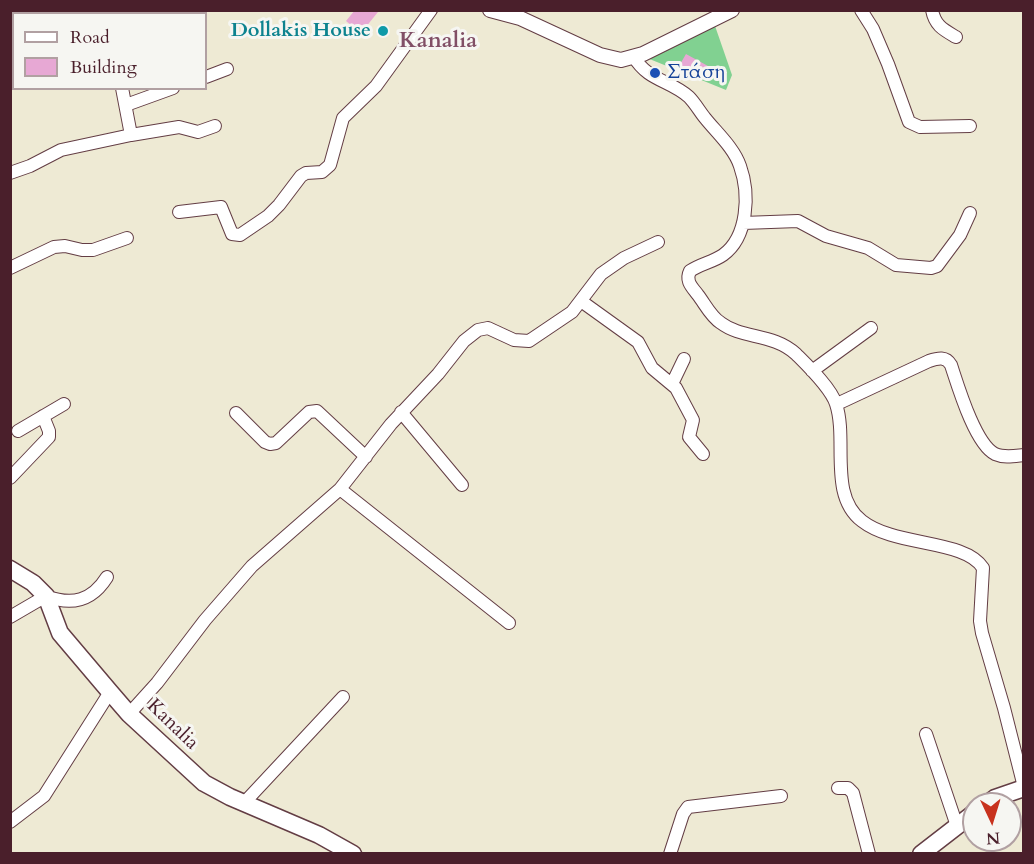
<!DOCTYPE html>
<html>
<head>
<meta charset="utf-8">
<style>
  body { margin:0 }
  #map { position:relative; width:1034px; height:864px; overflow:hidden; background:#eeead4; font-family:Cardo,serif }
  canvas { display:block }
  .frame { position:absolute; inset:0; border:12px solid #4a1f2b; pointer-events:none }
  .legend { position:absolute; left:12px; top:12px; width:195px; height:78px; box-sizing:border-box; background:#f6f6f2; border:2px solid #b1a0a2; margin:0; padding:8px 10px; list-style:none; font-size:18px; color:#4a1f2b }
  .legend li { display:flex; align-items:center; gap:12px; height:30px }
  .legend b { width:30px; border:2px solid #b1a0a2 }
  .north { position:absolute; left:962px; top:792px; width:60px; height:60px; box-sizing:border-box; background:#f6f6f2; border:2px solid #b1a0a2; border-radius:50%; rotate:176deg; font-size:16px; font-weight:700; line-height:24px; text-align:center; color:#4a1f2b }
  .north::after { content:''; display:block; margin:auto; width:21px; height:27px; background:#c8321e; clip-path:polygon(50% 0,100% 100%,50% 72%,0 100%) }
</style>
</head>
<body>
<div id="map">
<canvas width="1034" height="864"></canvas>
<div class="frame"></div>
<ul class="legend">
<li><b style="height:8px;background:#fff"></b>Road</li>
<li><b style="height:16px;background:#e7a8d4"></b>Building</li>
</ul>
<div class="north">N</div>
</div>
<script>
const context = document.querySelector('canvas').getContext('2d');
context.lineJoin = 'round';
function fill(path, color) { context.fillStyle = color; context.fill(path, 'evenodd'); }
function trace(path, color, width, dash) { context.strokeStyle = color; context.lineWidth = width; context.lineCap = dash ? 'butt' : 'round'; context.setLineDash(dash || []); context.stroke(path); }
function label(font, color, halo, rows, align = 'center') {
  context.font = font + ' Cardo,serif'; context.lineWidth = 6; context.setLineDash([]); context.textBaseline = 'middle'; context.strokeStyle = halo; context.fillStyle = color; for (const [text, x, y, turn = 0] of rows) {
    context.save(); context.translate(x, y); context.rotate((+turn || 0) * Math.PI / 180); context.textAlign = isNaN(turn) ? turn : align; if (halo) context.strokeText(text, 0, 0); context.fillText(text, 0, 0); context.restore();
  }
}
fill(new Path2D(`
  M714,23L732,75L726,90L647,58Z`), '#81d191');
fill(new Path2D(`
  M355,10L357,12H378L361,33L346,21Z
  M384,24L389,28L381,37L376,33Z
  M686,54L708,66L701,78L679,66Z`), '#e7a8d4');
const minor = new Path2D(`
  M861,10L873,29L888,64L909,122L920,127L970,126
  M932,10C935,26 944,30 956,37
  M169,14L175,10
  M634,57C648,81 670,80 689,97C695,103 700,112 705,118C717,133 734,148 740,166C750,194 748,237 723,255C713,262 700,264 690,271C685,281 692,287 698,295C705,304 711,317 721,323C742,339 773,333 796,354C808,366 831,388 836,404C848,440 828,495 862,521C895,547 965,539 983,568L980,621L982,633L1004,708L1024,787
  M206,77L227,69
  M126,105L173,88
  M131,135L179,127L198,132L215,126
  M10,173L30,166L61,150L131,135L122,88
  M179,212L221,207L232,234L240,235L268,216L279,205L301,176L306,173L322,172L330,165L343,118L376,86L431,10
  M743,223L798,221L826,236L868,248L896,265L931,268L937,266L960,235L970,213
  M10,268L54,247L65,246L82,250H93L127,238
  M581,301L638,342L652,368L676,388L693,420L689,437L703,454
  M812,371L871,328
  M672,384L684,359
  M837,404L929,361C938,358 946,356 951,365C958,386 975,444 995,454C1004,458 1014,456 1024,455
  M401,412L462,485
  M236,413L265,442L270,444L276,443L309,412L317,411L366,457
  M18,431L64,404
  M10,478L49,437V431L43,416
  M340,489L509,623
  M10,617L46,596C72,606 92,601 107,577
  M129,714L157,683L205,620L252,566L340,489L391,424L438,374L464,341L478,330L488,328L514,340L529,341L572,312L601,274L624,258L658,242
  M926,734L957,826
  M838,788H848L853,793L869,854
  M244,803L343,697
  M10,822L44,796L110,692
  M670,854L683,814L688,807L781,796`);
const tertiary = new Path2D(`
  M490,10L520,18L600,55L621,60L643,54L732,10`);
const secondary = new Path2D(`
  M10,569L33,583L46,596L60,633L110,692L129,714L204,783L230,797L319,835L353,854
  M987,804L995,798L1024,788
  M921,854L974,813`);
trace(minor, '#633d44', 14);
trace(tertiary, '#633d44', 16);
trace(secondary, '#633d44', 19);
trace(minor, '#fff', 12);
trace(tertiary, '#fff', 14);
trace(secondary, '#fff', 16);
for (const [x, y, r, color] of [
  [383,31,6,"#0f9aa8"],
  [655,73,6,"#1a4fb4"]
]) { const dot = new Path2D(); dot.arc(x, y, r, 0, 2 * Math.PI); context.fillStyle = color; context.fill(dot); trace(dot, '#f6f6f2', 2); }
label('bold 20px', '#0d838f', '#f6f6f2', [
  ["Dollakis House",371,31]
], 'right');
label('bold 20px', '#164399', '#f6f6f2', [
  ["Στάση",667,73]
], 'left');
label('20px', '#4a1f2b', '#f6f6f2', [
  ["Kanalia",172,725,44]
]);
label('bold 22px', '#814f66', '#f6f6f2', [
  ["Kanalia",438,42]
]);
</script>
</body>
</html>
